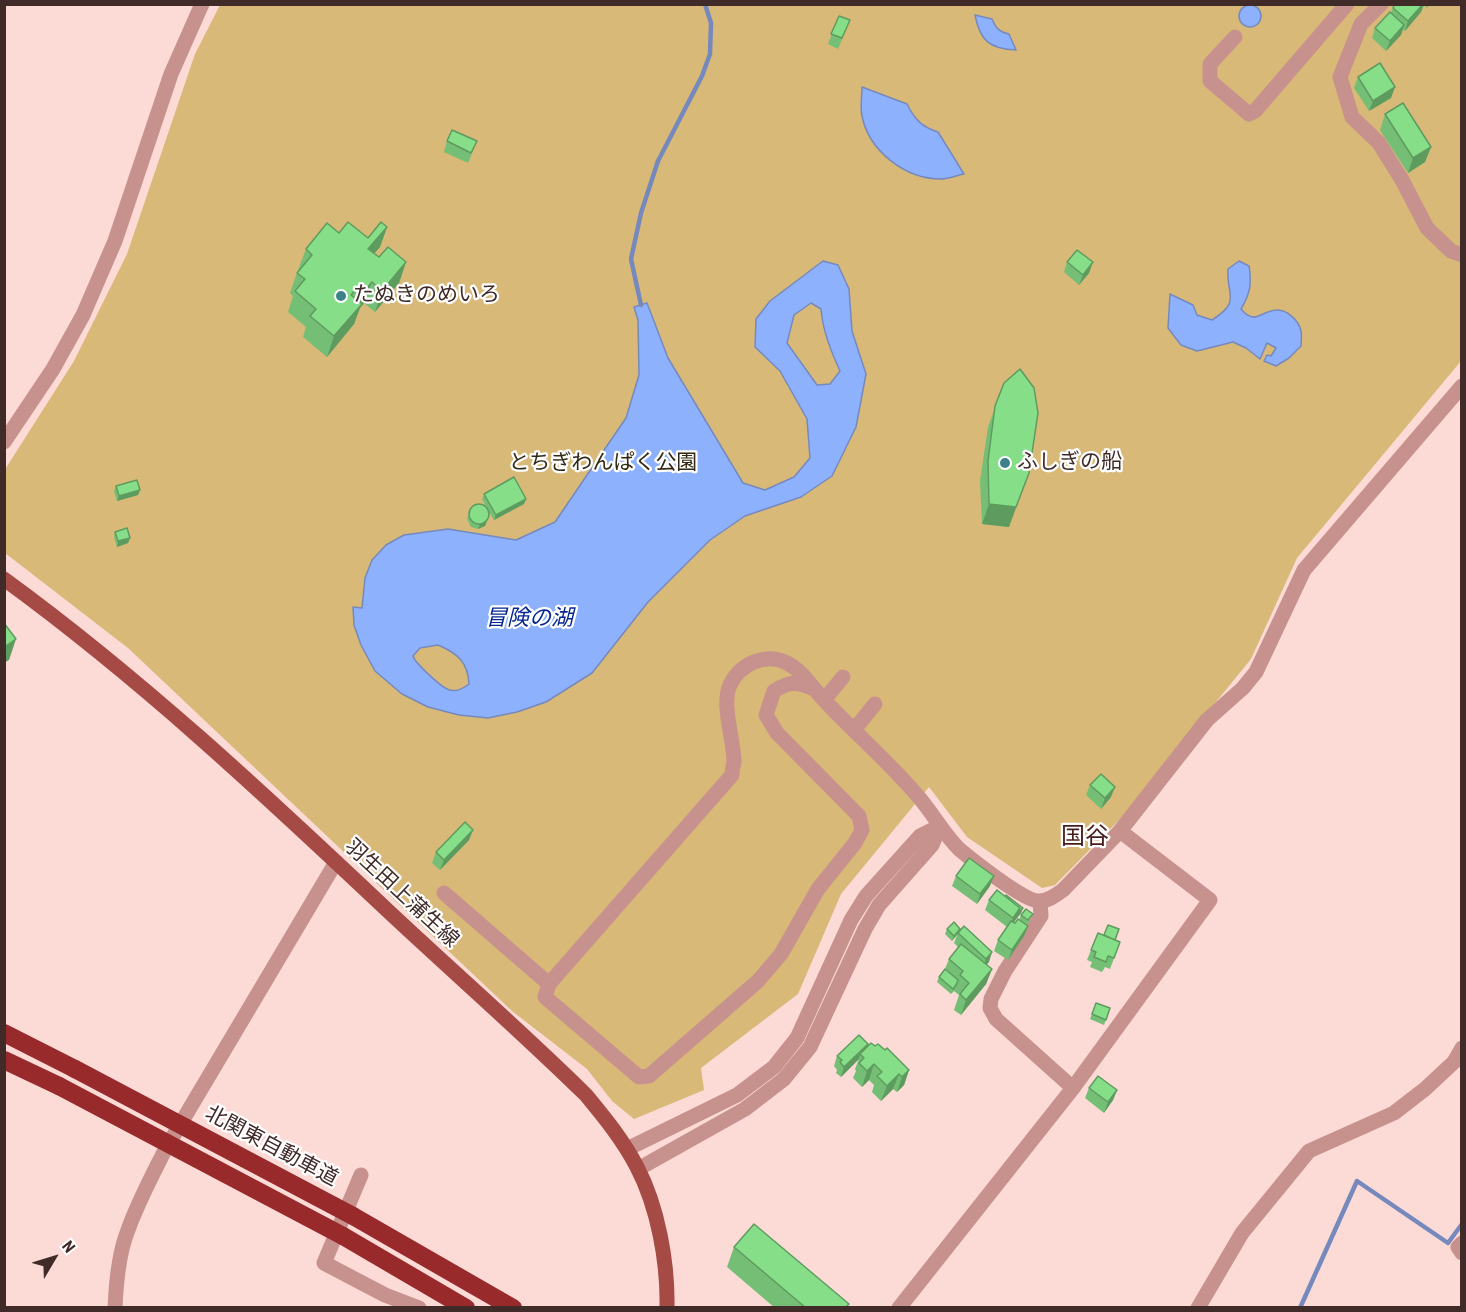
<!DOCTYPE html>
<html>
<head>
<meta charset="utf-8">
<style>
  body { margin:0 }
  #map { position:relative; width:1466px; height:1312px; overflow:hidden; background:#fcdad6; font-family:"Roboto Condensed",sans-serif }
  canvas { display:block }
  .frame { position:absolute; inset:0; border:6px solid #412b29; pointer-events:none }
  .north { position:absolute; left:24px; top:1228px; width:60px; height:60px; -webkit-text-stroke:4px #fff; paint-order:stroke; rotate:52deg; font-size:16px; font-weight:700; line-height:24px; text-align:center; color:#412b29 }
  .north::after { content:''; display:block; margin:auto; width:21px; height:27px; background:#412b29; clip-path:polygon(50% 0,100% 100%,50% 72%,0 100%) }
</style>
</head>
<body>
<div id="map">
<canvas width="1466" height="1312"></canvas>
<div class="frame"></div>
<div class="north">N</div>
</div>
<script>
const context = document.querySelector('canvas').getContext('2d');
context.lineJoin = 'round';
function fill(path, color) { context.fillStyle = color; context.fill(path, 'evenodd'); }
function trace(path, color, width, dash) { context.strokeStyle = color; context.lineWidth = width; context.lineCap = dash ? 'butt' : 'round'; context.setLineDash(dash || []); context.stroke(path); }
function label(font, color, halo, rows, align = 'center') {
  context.font = font + ' "Roboto Condensed","Noto Sans JP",sans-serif'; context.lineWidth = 4.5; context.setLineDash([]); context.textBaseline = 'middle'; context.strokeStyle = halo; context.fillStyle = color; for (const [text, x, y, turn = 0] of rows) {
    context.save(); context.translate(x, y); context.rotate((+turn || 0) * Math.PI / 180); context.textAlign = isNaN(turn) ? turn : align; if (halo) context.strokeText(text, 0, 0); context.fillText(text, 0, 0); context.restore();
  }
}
fill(new Path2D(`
  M220,5H1461V361L1297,558L1251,659L1124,815L1055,885L1042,888L967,837L929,787L841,894L798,994L701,1068L704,1090L634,1119L612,1101L587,1069L512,1011L128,648L5,553L4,471L74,361L127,254L195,54Z`), '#d9b978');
const water = new Path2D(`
  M1239 16a11 11 0 1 1 22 0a11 11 0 1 1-22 0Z
  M975,15L992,19C996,28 999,32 1009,34L1016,50C990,49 980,41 975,15Z
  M862,87L907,104C915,120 922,127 938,132L964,174C957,175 949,179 941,179C905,179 869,151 862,116C860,107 862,96 862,87Z
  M823,261L838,265L849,289L852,331L866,374L856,427L832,476L801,497L745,516L710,540L648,602L592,673L546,702L517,712L488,718L459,715L428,707L402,694L375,671L361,645L354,625L353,607L362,608L365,578L372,560L386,545L404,535L448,529L516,540L555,522L626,418L639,375L638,320L634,307L647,303L668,358L743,483L765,490L794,477L810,458L807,419L780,371L755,347L756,319L770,301ZM811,303L821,309C823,332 831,351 840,371L830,384L817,385L787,343L794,315ZM438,645C457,653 468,662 469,684C462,689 455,693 447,689C439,685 415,663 413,656L420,648Z
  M1239,261L1249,266C1252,284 1250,294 1241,309C1255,326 1261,311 1276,310C1287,309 1299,321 1301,331C1302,335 1301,341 1301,346L1289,358L1276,366L1264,361L1267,355L1271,356L1276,348L1267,343L1260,359L1246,348L1233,342L1197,351L1181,345L1168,328L1170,294L1193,305L1197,315L1212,320C1242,301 1226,295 1228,269Z`);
fill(water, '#8db1fd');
trace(water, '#7689bd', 1.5);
trace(new Path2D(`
  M641,305L631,259L641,213L658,161L702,76L710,54L711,23L705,4
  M1300,1308L1357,1181L1448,1243L1462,1224`), '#7689bd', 4.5);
trace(new Path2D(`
  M1381,4L1361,24L1340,77L1352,117L1379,143L1402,180L1427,228L1451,251L1462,255
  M1235,37L1210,64V81L1249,114L1255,111L1347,4
  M4,442L53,369L83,315L115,241L171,74L202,4
  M812,688C795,681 789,682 774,691L766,715L777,733L859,816L862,830L855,843L818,889L781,954L758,981L649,1076L639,1077L545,997L549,984L732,775C732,771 733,766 734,762C734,740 721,705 730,685C740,664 765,652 787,663C803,671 813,689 825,701C855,733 889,762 917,795C932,812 943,833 959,849C972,860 1023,900 1038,901C1047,902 1056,895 1063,890L1120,831L1207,720L1243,688L1256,672L1304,570L1462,386
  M824,700L843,677
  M854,730L875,704
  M444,893L549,984
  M1040,901L1041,916L1005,971L991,999L990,1008L996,1019L1073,1088
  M627,1149L737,1095L774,1067L797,1038L851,920L866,896L920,836L940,826
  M638,1169L745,1109L784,1079L810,1047L865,929L879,905L932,845L940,826
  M361,1175L324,1263L385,1295L419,1308
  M1462,1243L1458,1247L1462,1253
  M115,1308C116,1284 119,1252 128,1230C138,1202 152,1176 165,1150L336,862
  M899,1308L1073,1088L1210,900L1120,831
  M1198,1308L1242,1233L1309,1151L1394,1113L1425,1089L1454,1062L1462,1048`), '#c7928d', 15);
trace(new Path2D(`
  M4,579C140,678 264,794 386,909C452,971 521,1031 586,1095C605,1118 623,1140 637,1167C658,1207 668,1263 667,1308`), '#a64a46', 15);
trace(new Path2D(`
  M4,1033L75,1069
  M4,1060L59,1086
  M353,1216L513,1308
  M343,1236L466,1308`), '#982a2c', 18);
trace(new Path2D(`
  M75,1069L353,1216
  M59,1086L343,1236`), '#982a2c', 18);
fill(new Path2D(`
  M1395,4H1430L1427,8L1424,5L1421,12L1405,31L1403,30L1401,35L1386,51L1372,38L1375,28L1391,13L1393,8Z
  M839,16L850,20L838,49L828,44Z
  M1358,77L1391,98L1369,111L1354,88Z
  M1385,114L1431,147L1425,162L1408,173L1380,130Z
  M447,141H477L468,163L444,152Z
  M387,227L380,247L374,253L379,257L406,262L399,283L375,312L364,303L360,308L354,324L327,357L303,337L306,327L288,312L293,296L290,293L297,273L299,270H298L306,249L339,233L368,238Z
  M1067,262L1089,273L1079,285L1064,272Z
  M1004,383L1009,527L982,524L980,481L988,427Z
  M116,486L140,490L138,495L117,501L114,491Z
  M484,494L526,499L524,504L494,520L489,512L490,513L485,526L478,529L471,527L467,519L472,507L486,506L482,499Z
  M115,532L130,538L128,543L117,547L114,537Z
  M1090,785L1111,797L1101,809L1086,795Z
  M469,840L440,870L432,863L436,852Z
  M956,876L990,886L977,904L952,886Z
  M1005,896L1023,908L1021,913L1014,922L1015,923L1019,920L1021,915L1031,920L1026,925L1028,926L1024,936L1008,960L994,951L998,940L1007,927L985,910L989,900Z
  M947,929H960L959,931L989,962L986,965L992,969L986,984L961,1015L954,1010L959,995L954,991L951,994L937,982L939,977L945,969L949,959L958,947L954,943L957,935L952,941L945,934Z
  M1098,933L1120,942L1110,969L1105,967L1102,972L1090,967L1092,962L1087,960Z
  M1096,1003L1110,1008L1104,1025L1090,1019Z
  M875,1046L885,1050L909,1070L904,1085L897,1092L893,1089L881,1101L872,1092L874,1085L869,1080L862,1087L853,1078L856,1071L855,1069L859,1059L841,1077L836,1073L837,1070L834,1066L837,1056Z
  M1089,1088L1117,1090L1113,1100L1104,1113L1085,1098Z
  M734,1247L847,1308H775L727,1267Z`), '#74bf75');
fill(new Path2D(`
  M1423,4H1424L1421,12L1405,31L1408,21Z
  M1404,25L1401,35L1386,51L1390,41Z
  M1395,87L1391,98L1369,111L1373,101Z
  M1431,147L1425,162L1408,173L1413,158Z
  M387,227L380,247L361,269L368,249Z
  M406,262L399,283L375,312L382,291Z
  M1093,262L1089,273L1079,285L1083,275Z
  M372,282L364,303L360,308L354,324L327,357L334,336L355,311L361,295Z
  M1029,473L1009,527L982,524L989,504Z
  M140,490L138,495L117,501L119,496Z
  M526,499L524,504L494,520L496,515Z
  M487,521L485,526L478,529L480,524Z
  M130,538L128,543L117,547L118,541Z
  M16,639L9,660L4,663V647Z
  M1115,787L1111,797L1101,809L1105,798Z
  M473,830L469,840L440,870L444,860Z
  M994,876L990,886L977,904L980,894Z
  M1020,908H1023L1021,913L1009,928L1013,918Z
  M1028,926L1024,936L1008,960L1012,950Z
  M960,929L958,933L952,941L954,936Z
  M992,952L989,962L982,969L986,959Z
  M992,969L986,984L961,1015L966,1000Z
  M868,1044L864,1054H860L859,1059L841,1077L844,1067Z
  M874,1064L869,1080L862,1087L867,1071Z
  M909,1070L904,1085L897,1092L902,1077Z
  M899,1074L893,1089L881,1101L887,1086Z
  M1117,1090L1113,1100L1104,1113L1108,1102Z`), '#5e9b5f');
const building = new Path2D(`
  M1395,4H1423L1408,21L1393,8Z
  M1390,12L1404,25L1390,41L1375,28Z
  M839,16L850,20L842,38L831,34Z
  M1380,63L1395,87L1373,101L1358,77Z
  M1403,103L1431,147L1413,158L1385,114Z
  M452,130L477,141L471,153L447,141Z
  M348,222L368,238L381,222L387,227L368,249L379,257L388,247L406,262L382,291L372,282L361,295L355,290L351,295L362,304L334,336L310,316L316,309L295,291L305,279L297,273L312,255L306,249L327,223L339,233Z
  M1077,250L1093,262L1083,275L1067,262Z
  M1020,369L1034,388L1038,413L1029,473L1016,507L989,504L988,461L995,406L1004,383Z
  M514,477L526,499L496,515L484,494Z
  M137,480L140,490L119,496L116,486Z
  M469 514a10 10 0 1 1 20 0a10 10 0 1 1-20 0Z
  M127,528L130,538L118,541L115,532Z
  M4,623L16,639L4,647Z
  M1101,774L1115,787L1105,798L1090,785Z
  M465,822L473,830L444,860L436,852Z
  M969,858L994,876L980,894L956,876Z
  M997,890L1020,908L1013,918L989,900Z
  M1006,895L1023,908L1018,913L1020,908L1005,896Z
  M1026,909L1033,914L1028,920L1021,915Z
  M1018,919L1028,926L1012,950L998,940L1011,921L1015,923Z
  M954,922L960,929L954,936L947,929Z
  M1108,925L1119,929L1115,940L1104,935Z
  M964,926L992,952L986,959L958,933Z
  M1098,933L1120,942L1114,958L1108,956L1106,962L1094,957L1096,952L1091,950Z
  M961,944L992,969L966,1000L960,994L969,983L960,975L963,971L949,959Z
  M945,969L958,980L956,985L953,989L939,977Z
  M1096,1003L1110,1008L1106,1020L1092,1014Z
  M859,1035L868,1044L844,1067L840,1062L842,1060L837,1056Z
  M871,1043L875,1046L878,1044L885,1050L887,1048L909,1070L902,1077L899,1074L887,1086L877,1076L882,1072L874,1064L867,1071L859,1063L864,1058L860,1054Z
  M1098,1076L1117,1090L1108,1102L1089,1088Z
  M754,1224L849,1304L845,1308H806L734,1247Z`);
fill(building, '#87de88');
trace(building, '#5e9b5f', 1.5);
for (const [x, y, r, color] of [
  [341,296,6,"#3b8289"],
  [1005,463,6,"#3b8289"]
]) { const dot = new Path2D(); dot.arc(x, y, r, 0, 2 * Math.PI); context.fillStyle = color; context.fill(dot); trace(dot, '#fff', 2); }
label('21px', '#412b29', '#fff', [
  ["たぬきのめいろ",353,296],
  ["ふしぎの船",1017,463]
], 'left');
label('21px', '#322915', '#fff', [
  ["とちぎわんぱく公園",603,464]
]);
label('21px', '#412b29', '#fff', [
  ["羽生田上蒲生線",401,894,43],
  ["北関東自動車道",271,1147,28]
]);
label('italic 22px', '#062790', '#fff', [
  ["冒険の湖",529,619]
]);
label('24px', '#461c1a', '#fff', [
  ["国谷",1085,838]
]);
</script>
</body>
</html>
